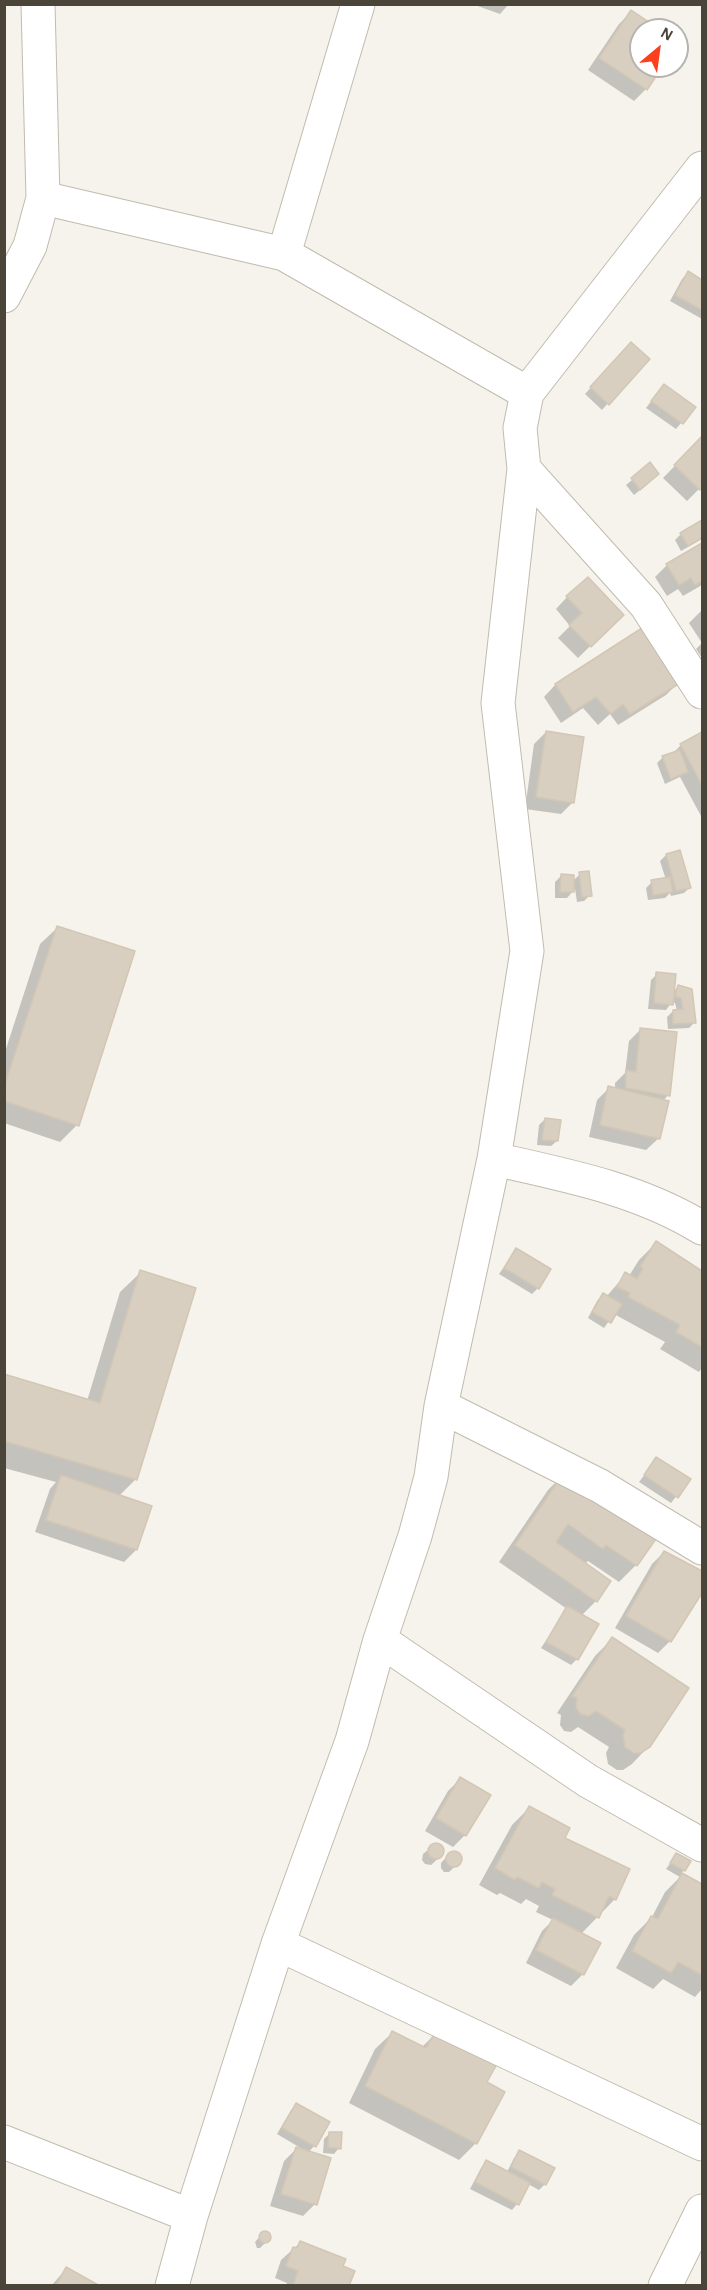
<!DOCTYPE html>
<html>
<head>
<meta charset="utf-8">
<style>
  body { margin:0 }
  #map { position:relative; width:707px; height:2290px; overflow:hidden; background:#f6f3ec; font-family:"Alegreya Sans",sans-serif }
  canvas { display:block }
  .frame { position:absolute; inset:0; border:6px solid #4b4439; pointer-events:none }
  .north { position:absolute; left:629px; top:18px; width:60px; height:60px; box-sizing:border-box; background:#fff; border:2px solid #b7b4b0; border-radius:50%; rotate:29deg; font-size:16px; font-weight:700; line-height:24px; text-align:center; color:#4b4439 }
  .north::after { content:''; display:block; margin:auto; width:21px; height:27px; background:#fc3f1d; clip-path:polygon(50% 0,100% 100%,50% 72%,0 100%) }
</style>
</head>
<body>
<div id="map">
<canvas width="707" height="2290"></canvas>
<div class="frame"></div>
<div class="north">N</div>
</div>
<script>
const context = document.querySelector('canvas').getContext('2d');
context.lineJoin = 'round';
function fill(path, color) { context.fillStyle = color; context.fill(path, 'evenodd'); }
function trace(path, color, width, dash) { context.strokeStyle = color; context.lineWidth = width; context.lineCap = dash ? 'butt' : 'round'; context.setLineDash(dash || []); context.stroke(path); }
fill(new Path2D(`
  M472,4H509L500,14Z
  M631,12L658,30H641V66H661L646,89L634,101L588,70L619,24Z
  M688,273L702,282V319L670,301L682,279Z
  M625,350L647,359L602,410L585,394Z
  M658,392L694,408L676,429L646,408Z
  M702,438V486L687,501L663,478Z
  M650,465L652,480L634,495L626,485Z
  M702,522V539L681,551L675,540L681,534Z
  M702,545V585L683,596L678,589L667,596L655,577L667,565Z
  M567,597L622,615L578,658L558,638L570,626L556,609Z
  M702,610V658L696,649L702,643L689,623Z
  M642,630L678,683L666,695L618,725L610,714L598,725L583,708L561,723L544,697L555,685Z
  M546,732L573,802L561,814L525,809L534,744Z
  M702,734V816H701L680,777L665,784L657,763L663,757L672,754L681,745Z
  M666,855L690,887L684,893L671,896L670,893L665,898L648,900L646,888L652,882L666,880L660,861Z
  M580,874L590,895L584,901L577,902L575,889L567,898H555V882L561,876L573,881Z
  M57,928L77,1125L60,1142L4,1123V1055L40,944Z
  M657,974L673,992L678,987L695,1022L689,1028L668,1029L667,1017L673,1011H677L675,1003L672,1002L666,1010L648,1009L651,980Z
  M641,1029L668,1095L663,1101L659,1138L646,1150L589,1137L597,1100L609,1088L615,1089V1083L625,1073L629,1041Z
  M545,1119L557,1141L551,1146L537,1145L539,1125Z
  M656,1243L702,1272V1368L699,1372L660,1349L665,1342L614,1314L604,1328L588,1318L597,1301L603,1295L606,1297L626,1274L629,1276L639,1260Z
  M516,1250L538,1288L532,1294L499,1274Z
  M141,1272L136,1479L119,1496L136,1550L124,1562L35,1532L50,1489L56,1482L4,1468V1376L87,1401L120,1292Z
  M657,1459L689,1480L671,1503L639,1482Z
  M565,1473L656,1537L636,1565L619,1582L588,1561L585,1564L596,1601L581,1616L577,1659L571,1665L541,1648L567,1609L499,1562L548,1490Z
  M664,1552L702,1572V1590L670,1641L658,1653L615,1628L652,1564Z
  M612,1639L649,1746L632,1764L623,1770H617L608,1764L606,1753L609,1747L578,1727L571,1732L564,1731L560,1725L561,1715L557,1713L595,1656Z
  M460,1779L465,1835L453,1847L425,1831L448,1791Z
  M529,1808L563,1839L615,1899L581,1934L583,1974L571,1986L526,1963L542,1931L553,1920L536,1912L539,1906L526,1899L521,1904L500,1893L497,1895L479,1885L512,1825Z
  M434,1845H439L442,1850V1855L431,1865L425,1864L422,1860L423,1854Z
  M451,1852L456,1853L460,1856V1862L449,1872H444L441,1868V1863Z
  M676,1855L684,1870L681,1874L702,1886V1989L695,1997L663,1979L653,1989L616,1968L634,1935L652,1917L665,1892L680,1877L666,1869Z
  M392,2033L422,2047L436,2033L485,2083L476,2143L459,2160L349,2103L375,2049Z
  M297,2104L328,2122L314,2146L308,2153L315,2204L303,2216L270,2206L284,2161L296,2149L304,2150L277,2134L291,2110Z
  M330,2133L339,2148L334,2154L323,2153L324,2139Z
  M519,2152L545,2184L539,2190L528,2184L517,2204L512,2210L470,2189L481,2168L486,2162L507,2172L514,2158Z
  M263,2233H266L269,2239L260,2248H257L255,2242Z
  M300,2243L341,2267L347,2286H286L287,2283L275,2278L281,2260Z
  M66,2269L97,2286H51Z`), '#0003');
const building = new Path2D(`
  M631,10L661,30H641V66H663L647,90L599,58Z
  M688,271L702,280V310L675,295Z
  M631,342L650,359L609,405L590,387Z
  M664,384L696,407L683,424L651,401Z
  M702,436V488L700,490L674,465Z
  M650,462L659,474L640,490L631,478Z
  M702,520V538L688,546L680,533Z
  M702,543V581L695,585L691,578L679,585L666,564Z
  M588,577L624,615L591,647L569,625L582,613L566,596Z
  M642,628L680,683L630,714L623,704L611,714L596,697L573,712L555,684Z
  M546,731L584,737L574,803L536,797Z
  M702,732V785L680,744Z
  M680,750L688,772L671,779L662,756Z
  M680,850L691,888L676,891L666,854Z
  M589,871L592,896L582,897L579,872Z
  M561,874L574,875V892H560Z
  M670,877L673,892L653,895L651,880Z
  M57,926L135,951L79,1126L4,1101V1087Z
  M656,972L676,974L673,1005L654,1003Z
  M678,985L692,989L696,1023L673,1024V1010L683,1009L681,998L675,996Z
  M640,1028L677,1032L670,1096L626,1088V1070L636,1072Z
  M608,1086L669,1101L660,1139L600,1125Z
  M545,1118L561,1120L558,1141L542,1140Z
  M656,1241L702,1271V1347L676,1332L680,1325L628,1297L630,1293L617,1287L625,1272L637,1279L643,1268L640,1267Z
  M516,1248L551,1269L539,1289L504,1268Z
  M140,1270L196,1288L137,1480L4,1441V1374L100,1403Z
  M603,1293L622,1304L611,1323L592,1312Z
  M656,1457L691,1479L678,1498L644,1475Z
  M565,1471L658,1536L637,1566L606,1545L603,1549L568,1524L556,1542L611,1581L597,1602L515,1545Z
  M61,1475L152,1506L137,1550L46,1520Z
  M664,1551L702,1571V1593L671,1642L626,1616Z
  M567,1606L599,1624L578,1660L546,1642Z
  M612,1637L689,1688L650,1747L641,1753H634L625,1747L623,1735L625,1730L596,1711L589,1716L580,1714L576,1707L577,1698L572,1696Z
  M460,1777L491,1795L466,1836L436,1818Z
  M529,1806L570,1828L565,1838L630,1869L616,1900L609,1896L599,1918L552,1895L555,1889L542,1882L539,1888L517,1877L515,1880L495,1868Z
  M428 1851a8 8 0 1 1 16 0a8 8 0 1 1-16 0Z
  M446 1859a8 8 0 1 1 16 0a8 8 0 1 1-16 0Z
  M676,1853L691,1861L685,1871L670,1863Z
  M682,1873L702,1884V1975L678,1962L671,1973L632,1951L651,1916L658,1919Z
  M553,1918L601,1943L584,1975L536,1950Z
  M392,2031L426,2048L436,2031L497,2064L487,2082L505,2092L477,2144L365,2086Z
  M296,2103L330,2122L316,2147L282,2128Z
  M329,2132H342L341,2149L328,2147Z
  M296,2147L331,2158L317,2205L281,2194Z
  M519,2150L555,2168L546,2185L511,2167Z
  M486,2160L530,2183L519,2205L475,2182Z
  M259 2237a6 6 0 1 1 12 0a6 6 0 1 1-12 0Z
  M300,2241L346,2259L343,2266L355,2271L349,2286H293L298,2271L286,2266L293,2247L297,2248Z
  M66,2267L100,2286H56Z`);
fill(building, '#d8cfc1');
trace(building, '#d3c7b4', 1.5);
const street = new Path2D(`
  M43,198L284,254L527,393
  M284,254L358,4
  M4,296L30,246L43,198L38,4
  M524,469L646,605L702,692
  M494,1159C565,1175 639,1189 702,1228
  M441,1406L600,1486L702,1548
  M380,1640L588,1781L702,1845
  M278,1944L702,2144
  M4,2142L191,2216
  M172,2286L191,2216L278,1944L352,1741L380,1640L415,1536L431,1477L441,1406L494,1159L527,951L498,703L524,469L520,428L527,393L702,168
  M665,2286L702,2211`);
trace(street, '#c2bbae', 35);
trace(street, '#fff', 33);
</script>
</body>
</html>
